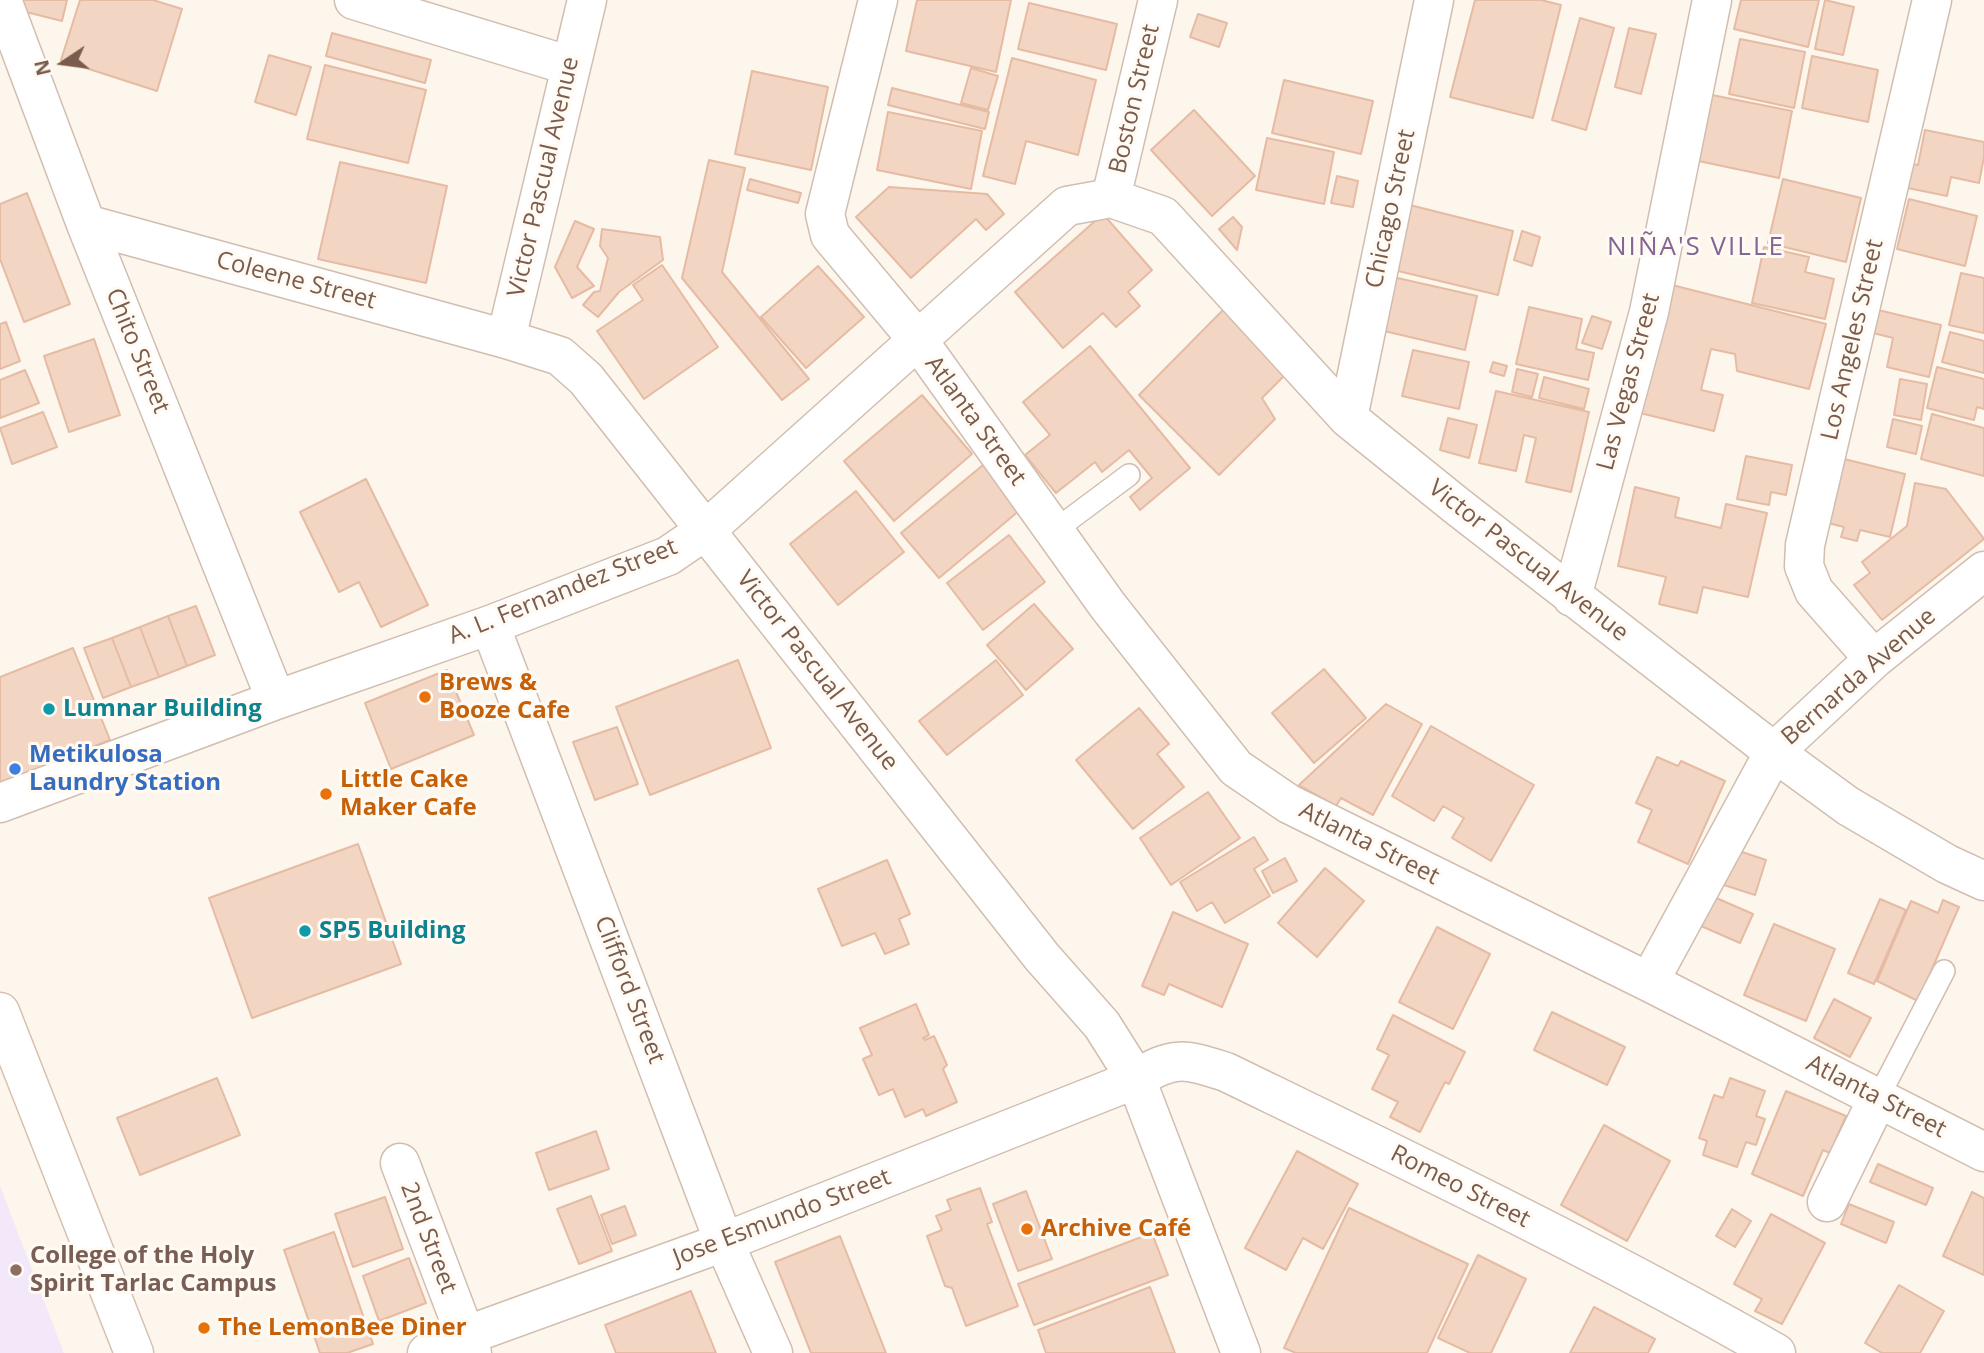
<!DOCTYPE html>
<html>
<head>
<meta charset="utf-8">
<style>
  body { margin:0 }
  #map { position:relative; width:1984px; height:1353px; overflow:hidden; background:#fdf6ec; font-family:"Open Sans",sans-serif }
  canvas { display:block }
  .north { position:absolute; left:28px; top:28px; width:70px; height:70px; -webkit-text-stroke:5px #fffaf3; paint-order:stroke; rotate:257deg; font-size:19px; font-weight:700; line-height:28px; text-align:center; color:#7a5c4d }
  .north::after { content:''; display:block; margin:auto; width:24px; height:32px; background:#7a5c4d; clip-path:polygon(50% 0,100% 100%,50% 72%,0 100%) }
</style>
</head>
<body>
<div id="map">
<canvas width="1984" height="1353"></canvas>
<div class="north">N</div>
</div>
<script>
const context = document.querySelector('canvas').getContext('2d');
context.lineJoin = 'round';
function fill(path, color) { context.fillStyle = color; context.fill(path, 'evenodd'); }
function trace(path, color, width, dash) { context.strokeStyle = color; context.lineWidth = width; context.lineCap = dash ? 'butt' : 'round'; context.setLineDash(dash || []); context.stroke(path); }
function label(font, color, halo, rows, align = 'center') {
  context.font = font + ' "Open Sans",sans-serif'; context.lineWidth = 6; context.setLineDash([]); context.textBaseline = 'middle'; context.strokeStyle = halo; context.fillStyle = color; for (const [text, x, y, turn = 0] of rows) {
    context.save(); context.translate(x, y); context.rotate((+turn || 0) * Math.PI / 180); context.textAlign = isNaN(turn) ? turn : align; if (halo) context.strokeText(text, 0, 0); context.fillText(text, 0, 0); context.restore();
  }
}
fill(new Path2D(`
  M0,1186L64,1353H0Z`), '#f3e8fa');
const building = new Path2D(`
  M20,0H67L62,21L18,10Z
  M80,0H153L182,9L157,91L61,60Z
  M917,0H1011L996,72L906,51Z
  M1475,0H1541L1561,5L1533,118L1450,97Z
  M1741,0H1819L1808,47L1734,29Z
  M1825,0L1854,7L1843,55L1815,49Z
  M1029,3L1117,24L1106,70L1018,49Z
  M1198,14L1227,23L1219,47L1190,37Z
  M1580,18L1614,28L1586,130L1552,120Z
  M1629,28L1656,34L1641,94L1615,87Z
  M332,33L431,60L425,83L326,56Z
  M1740,39L1805,52L1794,108L1729,94Z
  M269,55L311,67L296,115L255,102Z
  M1812,56L1878,70L1868,122L1802,108Z
  M1012,58L1096,80L1078,155L1026,141L1015,184L983,176Z
  M325,65L426,90L408,163L307,139Z
  M971,68L998,76L988,110L961,103Z
  M752,71L828,87L811,170L735,154Z
  M1284,80L1373,101L1361,154L1272,133Z
  M892,88L989,112L985,129L888,105Z
  M1702,93L1792,111L1779,178L1689,159Z
  M1194,110L1255,176L1212,216L1151,150Z
  M888,112L982,131L971,189L877,170Z
  M1925,130L1984,142V157L1979,183L1951,177L1947,196L1898,186L1903,162L1918,165Z
  M1267,138L1334,152L1324,204L1256,190Z
  M709,160L745,168L722,272L809,379L782,400L682,278Z
  M340,162L447,186L426,283L318,259Z
  M1337,176L1358,181L1353,207L1331,203Z
  M750,179L801,193L798,203L747,190Z
  M1783,179L1861,198L1846,262L1768,243Z
  M889,187L987,194L1004,214L986,230L976,219L911,278L856,217Z
  M27,193L70,304L24,322L0,259V204Z
  M1909,199L1977,216L1965,266L1897,249Z
  M1410,205L1513,231L1498,295L1394,270Z
  M1103,214L1152,270L1128,292L1140,306L1116,327L1103,313L1063,348L1015,292Z
  M1233,217L1242,227L1237,250L1219,229Z
  M575,221L594,229L577,267L594,286L572,298L555,267Z
  M602,229L660,237L663,260L619,292L598,317L583,305L594,292L600,291L608,258L600,246Z
  M1522,231L1540,237L1532,266L1514,260Z
  M1764,247L1809,257L1805,272L1834,279L1825,319L1752,303Z
  M662,265L718,347L644,399L597,331L643,300L633,285Z
  M818,266L864,317L806,368L761,317Z
  M1961,273L1984,278V333L1949,325Z
  M1393,277L1477,296L1465,350L1380,330Z
  M1672,285L1826,324L1809,389L1737,371L1735,354L1711,349L1701,390L1723,395L1714,431L1640,413Z
  M1529,307L1582,319L1576,349L1594,353L1588,380L1516,364Z
  M1223,310L1287,373L1262,398L1275,419L1219,475L1139,395Z
  M1878,310L1941,325L1929,377L1887,367L1893,338L1873,333Z
  M1592,316L1611,322L1602,349L1582,343Z
  M6,322L20,361L0,369V324Z
  M1950,332L1984,341V373L1942,362Z
  M94,339L120,415L69,432L44,356Z
  M1090,346L1190,468L1140,510L1130,497L1152,478L1129,450L1102,472L1095,462L1056,493L1025,455L1050,435L1023,402Z
  M1413,350L1469,362L1459,409L1402,396Z
  M1493,362L1507,366L1504,376L1490,372Z
  M1937,367L1984,379V409L1977,407L1974,420L1927,408Z
  M1517,369L1538,374L1532,397L1512,392Z
  M25,370L39,403L0,418V380Z
  M1544,377L1589,389L1584,409L1539,398Z
  M1900,379L1927,384L1921,420L1894,415Z
  M1496,391L1589,412L1571,492L1526,482L1536,438L1524,435L1516,471L1479,463Z
  M922,395L972,454L894,521L844,461Z
  M43,412L57,447L12,464L0,428Z
  M1932,414L1984,428V476L1921,459Z
  M1448,418L1477,425L1469,458L1440,450Z
  M1893,419L1922,426L1916,454L1887,447Z
  M1746,456L1792,465L1786,495L1771,492L1769,505L1737,499Z
  M1840,458L1905,474L1890,537L1860,530L1857,541L1841,537L1844,527L1824,522Z
  M983,465L1020,510L939,578L901,533Z
  M366,479L428,605L381,627L359,582L339,592L300,512Z
  M1915,483L1946,489L1984,539L1882,620L1854,585L1870,573L1862,562L1907,526Z
  M1635,487L1679,498L1675,517L1721,528L1726,504L1767,513L1748,597L1703,587L1697,613L1659,604L1666,577L1618,566Z
  M856,491L904,552L838,605L790,544Z
  M1009,535L1045,582L983,630L947,583Z
  M1034,604L1073,649L1026,690L987,645Z
  M196,606L215,655L187,666L168,616Z
  M168,616L187,666L159,677L140,627Z
  M140,627L159,677L131,687L112,638Z
  M112,638L131,687L103,698L84,648Z
  M73,648L110,740L0,784V677Z
  M738,660L771,748L650,795L616,707Z
  M996,660L1023,695L947,755L919,721Z
  M1324,669L1366,718L1314,763L1272,713Z
  M447,670L474,735L391,769L365,703Z
  M1386,704L1422,724L1373,815L1341,798L1336,806L1299,785Z
  M1139,708L1169,744L1157,754L1184,787L1133,829L1076,760Z
  M1431,726L1534,785L1491,861L1452,838L1464,818L1443,806L1434,821L1392,796Z
  M617,727L638,784L595,800L573,742Z
  M1657,757L1678,766L1681,761L1725,781L1688,864L1638,842L1652,810L1636,803Z
  M1208,792L1240,838L1171,885L1140,838Z
  M1254,837L1268,860L1254,869L1270,896L1225,923L1212,902L1197,911L1180,882Z
  M358,844L401,964L252,1018L209,898Z
  M1736,850L1766,860L1755,895L1724,885Z
  M1285,858L1297,881L1273,893L1262,871Z
  M887,860L910,914L899,919L909,944L885,954L875,933L842,946L818,889Z
  M1325,868L1364,901L1317,957L1278,923Z
  M1714,897L1753,914L1740,943L1701,926Z
  M1880,899L1906,910L1874,984L1848,973Z
  M1943,900L1959,907L1918,1001L1877,981L1911,901L1938,913Z
  M1173,912L1248,944L1222,1007L1169,984L1164,995L1142,986Z
  M1774,924L1835,949L1806,1021L1744,995Z
  M1437,927L1490,954L1453,1029L1399,1002Z
  M1834,999L1871,1018L1850,1057L1814,1038Z
  M916,1004L929,1035L923,1038L925,1040L934,1036L947,1065L943,1069L957,1102L926,1116L923,1109L905,1117L893,1089L879,1095L863,1059L872,1055L860,1028Z
  M1552,1012L1625,1047L1607,1085L1534,1050Z
  M1393,1015L1465,1052L1449,1084L1445,1082L1420,1132L1390,1117L1398,1102L1372,1089L1389,1055L1377,1049Z
  M217,1078L240,1135L140,1175L117,1118Z
  M1730,1078L1765,1091L1756,1116L1765,1119L1756,1145L1746,1142L1737,1167L1703,1155L1707,1141L1699,1138L1714,1095L1723,1098Z
  M1786,1091L1846,1116L1830,1153L1823,1150L1803,1196L1752,1174Z
  M1604,1125L1670,1161L1627,1241L1561,1205Z
  M596,1131L609,1169L549,1190L536,1153Z
  M1297,1151L1358,1184L1323,1249L1303,1238L1286,1270L1245,1248Z
  M1878,1164L1933,1188L1926,1205L1870,1182Z
  M980,1188L992,1222L987,1224L1018,1306L966,1326L952,1288L945,1286L927,1236L942,1230L936,1216L951,1210L947,1200Z
  M1026,1191L1052,1259L1018,1271L993,1204Z
  M1972,1192L1984,1198V1275L1943,1256Z
  M591,1196L612,1251L579,1264L557,1209Z
  M385,1197L403,1249L353,1267L335,1214Z
  M1849,1204L1894,1222L1886,1243L1841,1224Z
  M625,1206L636,1235L612,1244L601,1215Z
  M1349,1208L1468,1264L1427,1353H1296L1284,1348Z
  M1732,1209L1751,1221L1735,1247L1716,1236Z
  M1771,1214L1825,1243L1782,1324L1755,1311L1762,1299L1734,1284Z
  M334,1232L373,1344L347,1353H320L284,1250Z
  M1152,1233L1168,1275L1034,1325L1018,1284Z
  M840,1236L886,1353H811L775,1262Z
  M1478,1255L1526,1279L1491,1353H1470L1438,1338Z
  M409,1258L426,1303L379,1321L363,1276Z
  M1899,1285L1944,1311L1920,1353H1882L1865,1343Z
  M1150,1287L1175,1353H1046L1038,1330Z
  M691,1291L716,1353H616L605,1325Z
  M1594,1307L1655,1339L1648,1353H1570Z`);
fill(building, '#f3d5c3');
trace(building, '#e6bba3', 2);
const lane = new Path2D(`
  M1054,531L1129,475
  M1878,1098L1944,971`);
const street = new Path2D(`
  M2,0L86,224L276,700
  M354,0L571,66
  M878,0L825,214L830,235L917,339L1108,606L1236,768L1289,804L1649,982L1984,1152
  M1111,198L1158,0
  M86,224L506,339L560,356L586,379L1042,957L1102,1025L1136,1079L1241,1353
  M506,339L587,0
  M1348,418L1434,0
  M1572,597L1649,312L1712,0
  M490,625L724,1242L773,1353
  M1874,659L1814,591L1804,566L1805,545L1932,0
  M0,803L276,700L490,625L668,556L706,530L1067,206L1111,198L1163,216L1348,418L1457,506L1774,752L1848,806L1947,864L1984,881
  M1649,982L1774,752L1874,659L1984,571
  M400,1163L472,1353
  M1827,1202L1878,1098
  M427,1353L465,1336L724,1242L1136,1079C1174,1055 1185,1059 1226,1072C1411,1162 1597,1251 1776,1353`);
const secondary = new Path2D(`
  M0,1012L134,1353`);
trace(lane, '#d1beb0', 24);
trace(street, '#d1beb0', 41);
trace(secondary, '#d6c0b0', 41);
trace(lane, '#fff', 21);
trace(street, '#fff', 38);
trace(secondary, '#fff', 38);
for (const [x, y, r, color] of [
  [425,697,7,"#e8710a"],
  [49,709,7,"#0f9aa8"],
  [15,769,7,"#3f7fe0"],
  [326,794,7,"#e8710a"],
  [305,931,7,"#0f9aa8"],
  [1027,1229,7,"#e8710a"],
  [16,1270,7,"#8d6e63"],
  [204,1328,7,"#e8710a"]
]) { const dot = new Path2D(); dot.arc(x, y, r, 0, 2 * Math.PI); context.fillStyle = color; context.fill(dot); trace(dot, '#fffaf3', 2.5); }
label('24px', '#7a5c4d', '#fffaf3', [
  ["Boston Street",1135,99,-77],
  ["Victor Pascual Avenue",544,177,-77],
  ["Chicago Street",1391,209,-78],
  ["Coleene Street",296,281,15],
  ["Los Angeles Street",1853,340,-77],
  ["Chito Street",137,351,68],
  ["Las Vegas Street",1629,382,-75],
  ["Atlanta Street",975,421,54],
  ["Victor Pascual Avenue",1528,561,38],
  ["A. L. Fernandez Street",563,592,-22],
  ["Victor Pascual Avenue",817,671,52],
  ["Bernarda Avenue",1859,677,-41],
  ["Atlanta Street",1369,844,27],
  ["Clifford Street",629,990,69],
  ["Atlanta Street",1876,1097,27],
  ["Romeo Street",1460,1187,27],
  ["Jose Esmundo Street",782,1218,-21],
  ["2nd Street",428,1238,69]
]);
label('bold 24px', '#c56008', '#fffaf3', [
  ["Brews &",439,683],
  ["Booze Cafe",439,711],
  ["Little Cake",340,780],
  ["Maker Cafe",340,808],
  ["Archive Café",1041,1229],
  ["The LemonBee Diner",218,1328]
], 'left');
label('bold 24px', '#0d838f', '#fffaf3', [
  ["Lumnar Building",63,709],
  ["SP5 Building",319,931]
], 'left');
label('bold 24px', '#366cbe', '#fffaf3', [
  ["Metikulosa",29,755],
  ["Laundry Station",29,783]
], 'left');
label('bold 24px', '#785e54', '#fffaf3', [
  ["College of the Holy",30,1256],
  ["Spirit Tarlac Campus",30,1284]
], 'left');
context.letterSpacing = '2px';
label('26px', '#846695', '#fffaf3', [
  ["NIÑA'S VILLE",1696,248]
]);
context.letterSpacing = '0px';
</script>
</body>
</html>
